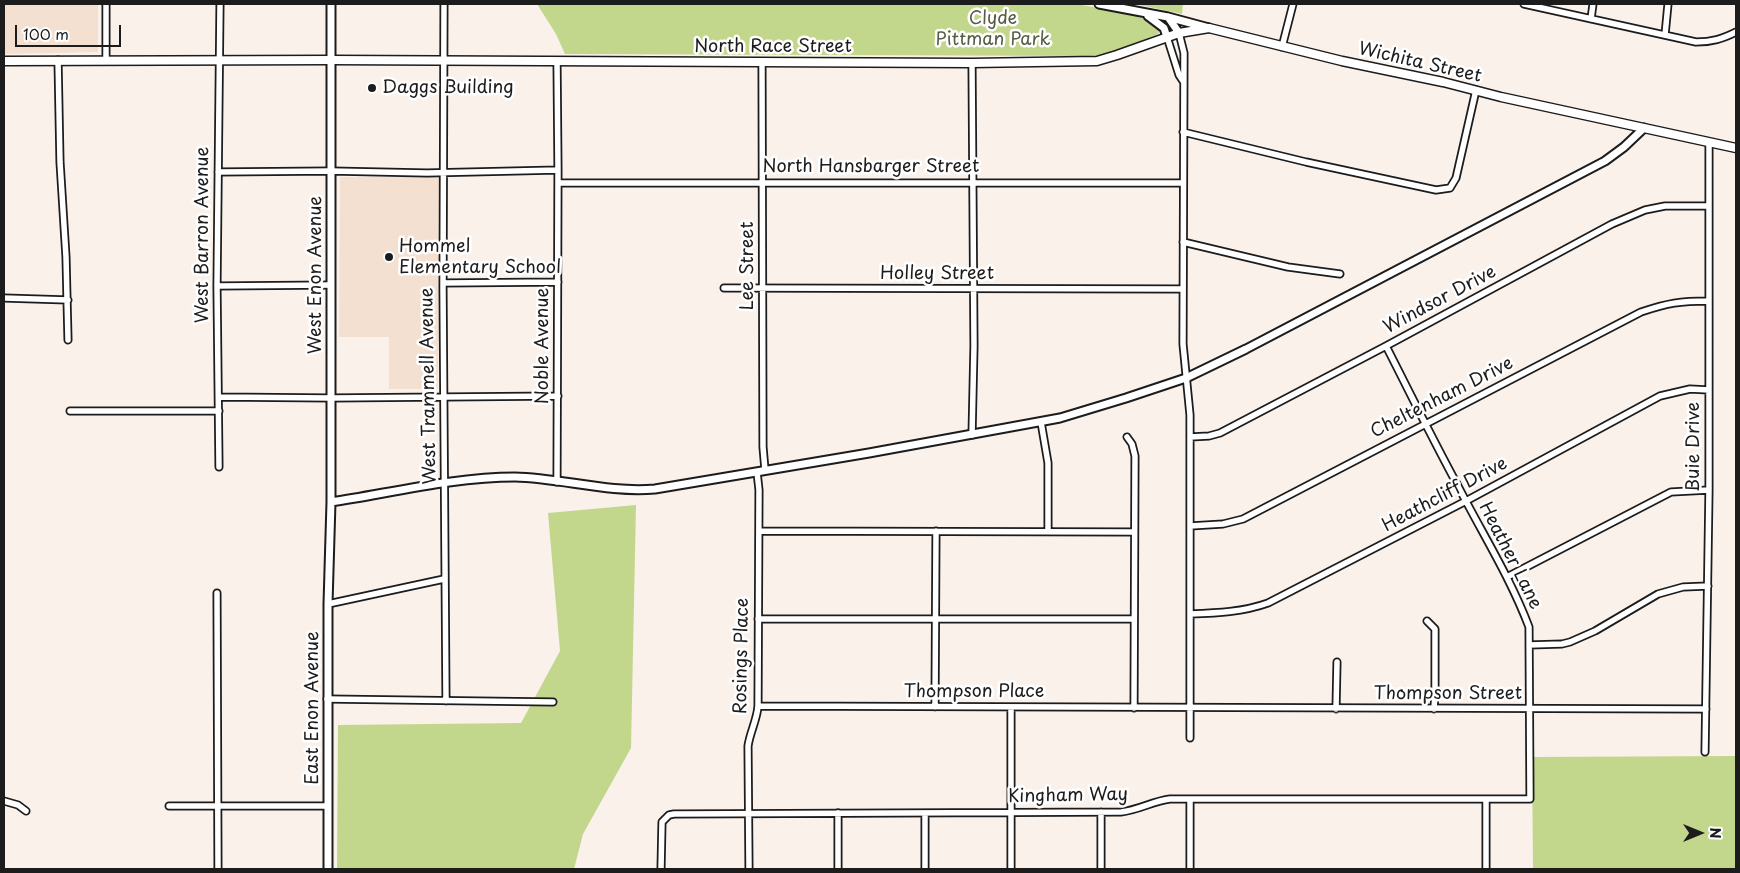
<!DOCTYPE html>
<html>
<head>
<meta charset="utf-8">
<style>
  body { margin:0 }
  #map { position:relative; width:1740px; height:873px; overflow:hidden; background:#faf1ea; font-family:"Playpen Sans",sans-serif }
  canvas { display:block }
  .frame { position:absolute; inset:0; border:5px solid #1c1c1c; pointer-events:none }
  .north { position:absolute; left:1675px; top:808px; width:50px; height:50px; -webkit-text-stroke:4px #fff; paint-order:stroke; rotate:90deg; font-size:14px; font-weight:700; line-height:20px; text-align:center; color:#1c1c1c }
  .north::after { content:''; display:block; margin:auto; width:18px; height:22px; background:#1c1c1c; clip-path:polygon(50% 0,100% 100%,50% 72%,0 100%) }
  .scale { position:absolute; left:15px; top:25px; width:106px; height:22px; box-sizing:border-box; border:2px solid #1c1c1c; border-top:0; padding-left:6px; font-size:15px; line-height:18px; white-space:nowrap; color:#1c1c1c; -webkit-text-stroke:4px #fff; paint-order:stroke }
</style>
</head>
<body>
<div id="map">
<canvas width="1740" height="873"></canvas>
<div class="frame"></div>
<div class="north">N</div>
<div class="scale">100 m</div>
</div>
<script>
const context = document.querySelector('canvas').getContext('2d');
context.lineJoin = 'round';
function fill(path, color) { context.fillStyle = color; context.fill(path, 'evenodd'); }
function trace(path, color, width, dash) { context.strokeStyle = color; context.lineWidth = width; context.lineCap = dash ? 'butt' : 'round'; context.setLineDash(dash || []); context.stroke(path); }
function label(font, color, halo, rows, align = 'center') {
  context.font = font + ' "Playpen Sans",sans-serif'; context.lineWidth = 5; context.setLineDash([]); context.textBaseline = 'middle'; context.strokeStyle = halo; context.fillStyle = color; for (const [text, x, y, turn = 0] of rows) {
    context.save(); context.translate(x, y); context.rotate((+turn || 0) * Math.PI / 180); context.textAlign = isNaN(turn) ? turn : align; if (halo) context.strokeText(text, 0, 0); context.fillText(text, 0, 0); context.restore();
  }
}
fill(new Path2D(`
  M4,4H98V52L4,54Z
  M340,177H439L438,389H389V337H339Z`), '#f3e0d0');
fill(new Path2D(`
  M537,4H1076C1096,8 1149,13 1160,29L1158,34L1109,54L1091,56L565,54L556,34Z
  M1135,4H1183L1182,14Z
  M636,505L631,748L583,834L574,869H337L338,725L521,723L560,651L548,513Z
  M1736,756V869H1533L1532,757Z`), '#c2d78c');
const minor = new Path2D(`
  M106,4V60
  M444,4L443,288L446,701
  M1524,4L1696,42C1712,42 1722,39 1736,32
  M1591,19L1593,4
  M1179,33L1184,53L1183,344L1190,415V738
  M1665,35L1668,4
  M1167,37L1179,75L1183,81
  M1282,47L1293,4
  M58,60L60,162L66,257L68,340
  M557,61L558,170L557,482
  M762,63L763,447L765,470
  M972,63L974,346L972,435
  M1183,132L1306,162L1436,190L1450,188L1456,178L1476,90
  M218,172L331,171L427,173L558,170
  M558,183H1183
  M1183,242L1288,267L1340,274
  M443,283L558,282
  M217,286L331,285
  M724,288L1182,289
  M4,298L68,300
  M219,397L331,398L558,396
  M70,411H219
  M1041,422L1048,463V532
  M1127,437L1132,444L1135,456L1134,708
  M1190,437L1209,436L1220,433L1386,346L1612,224L1645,210L1665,206H1709
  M219,467L217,286L220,4
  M1190,526L1223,524L1243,519L1641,312C1668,303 1680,301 1708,301
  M759,531L1134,532
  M1507,577L1671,492L1709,490
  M217,593L218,869
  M328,604L444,579
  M1190,614C1217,613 1243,612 1268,603L1466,501L1660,396L1690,389L1709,390
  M758,619H1134
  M1427,621L1435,629V693L1434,709
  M1529,645L1562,644L1570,642L1595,631L1658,594L1683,587L1708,586
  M327,699L553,702
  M758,706L1706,709
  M935,707L936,531
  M1336,709L1337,662
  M1705,752L1709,490V142
  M4,801L18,805L26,811
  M169,806H328
  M661,869L662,822L669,815L674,814L1121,812C1139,810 1153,801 1170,799H1530L1529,627C1510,577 1482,533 1458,486C1433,440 1410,393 1386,346
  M749,869L748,746C750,732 757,720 758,706L759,490L757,472
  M838,869V813
  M925,869V813
  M1011,869V708
  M1101,869V812
  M1190,869V799
  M1486,869V799`);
const tertiary = new Path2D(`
  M1099,4L1168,17L1209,28
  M1148,16L1164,28L1167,37
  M1168,17L1179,33
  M331,502C390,493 455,477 515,477C562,478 607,493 655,489L869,453L1060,418L1126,398L1186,378L1246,349L1605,161L1624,147L1644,128
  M328,869V604L331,502V4`);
const secondary = new Path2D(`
  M4,61L331,60L972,63L1097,61L1117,55L1179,33L1209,28L1342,61L1443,82L1501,97L1736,148`);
trace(minor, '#1c1c1c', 9);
trace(tertiary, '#1c1c1c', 11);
trace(secondary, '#1c1c1c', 11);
trace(minor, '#fff', 5.5);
trace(tertiary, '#fff', 7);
trace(secondary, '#fff', 8);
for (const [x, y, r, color] of [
  [372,88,5,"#1c1c1c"],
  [389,257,5,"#1c1c1c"]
]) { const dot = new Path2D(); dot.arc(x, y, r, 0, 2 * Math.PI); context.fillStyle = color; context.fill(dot); trace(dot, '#fff', 2); }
label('18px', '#565d43', '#fff', [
  ["Clyde",993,19],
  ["Pittman Park",993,40]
]);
label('18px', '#1c1c1c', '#fff', [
  ["North Race Street",773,47],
  ["Wichita Street",1420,63,13],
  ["North Hansbarger Street",871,167],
  ["West Barron Avenue",203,235,-90],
  ["Lee Street",748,266,-90],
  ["Holley Street",937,274],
  ["West Enon Avenue",316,275,-90],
  ["Windsor Drive",1440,300,-28],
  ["Noble Avenue",543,346,-90],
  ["West Trammell Avenue",429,386,-91],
  ["Cheltenham Drive",1442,398,-27],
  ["Buie Drive",1694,447,-90],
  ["Heathcliff Drive",1445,495,-28],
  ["Heather Lane",1510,556,63],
  ["Rosings Place",742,656,-89],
  ["Thompson Place",974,692],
  ["Thompson Street",1448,694],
  ["East Enon Avenue",313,708,-90],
  ["Kingham Way",1068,796,-1]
]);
label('18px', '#1c1c1c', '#fff', [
  ["Daggs Building",382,88],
  ["Hommel",399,247],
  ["Elementary School",399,268]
], 'left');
</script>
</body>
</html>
